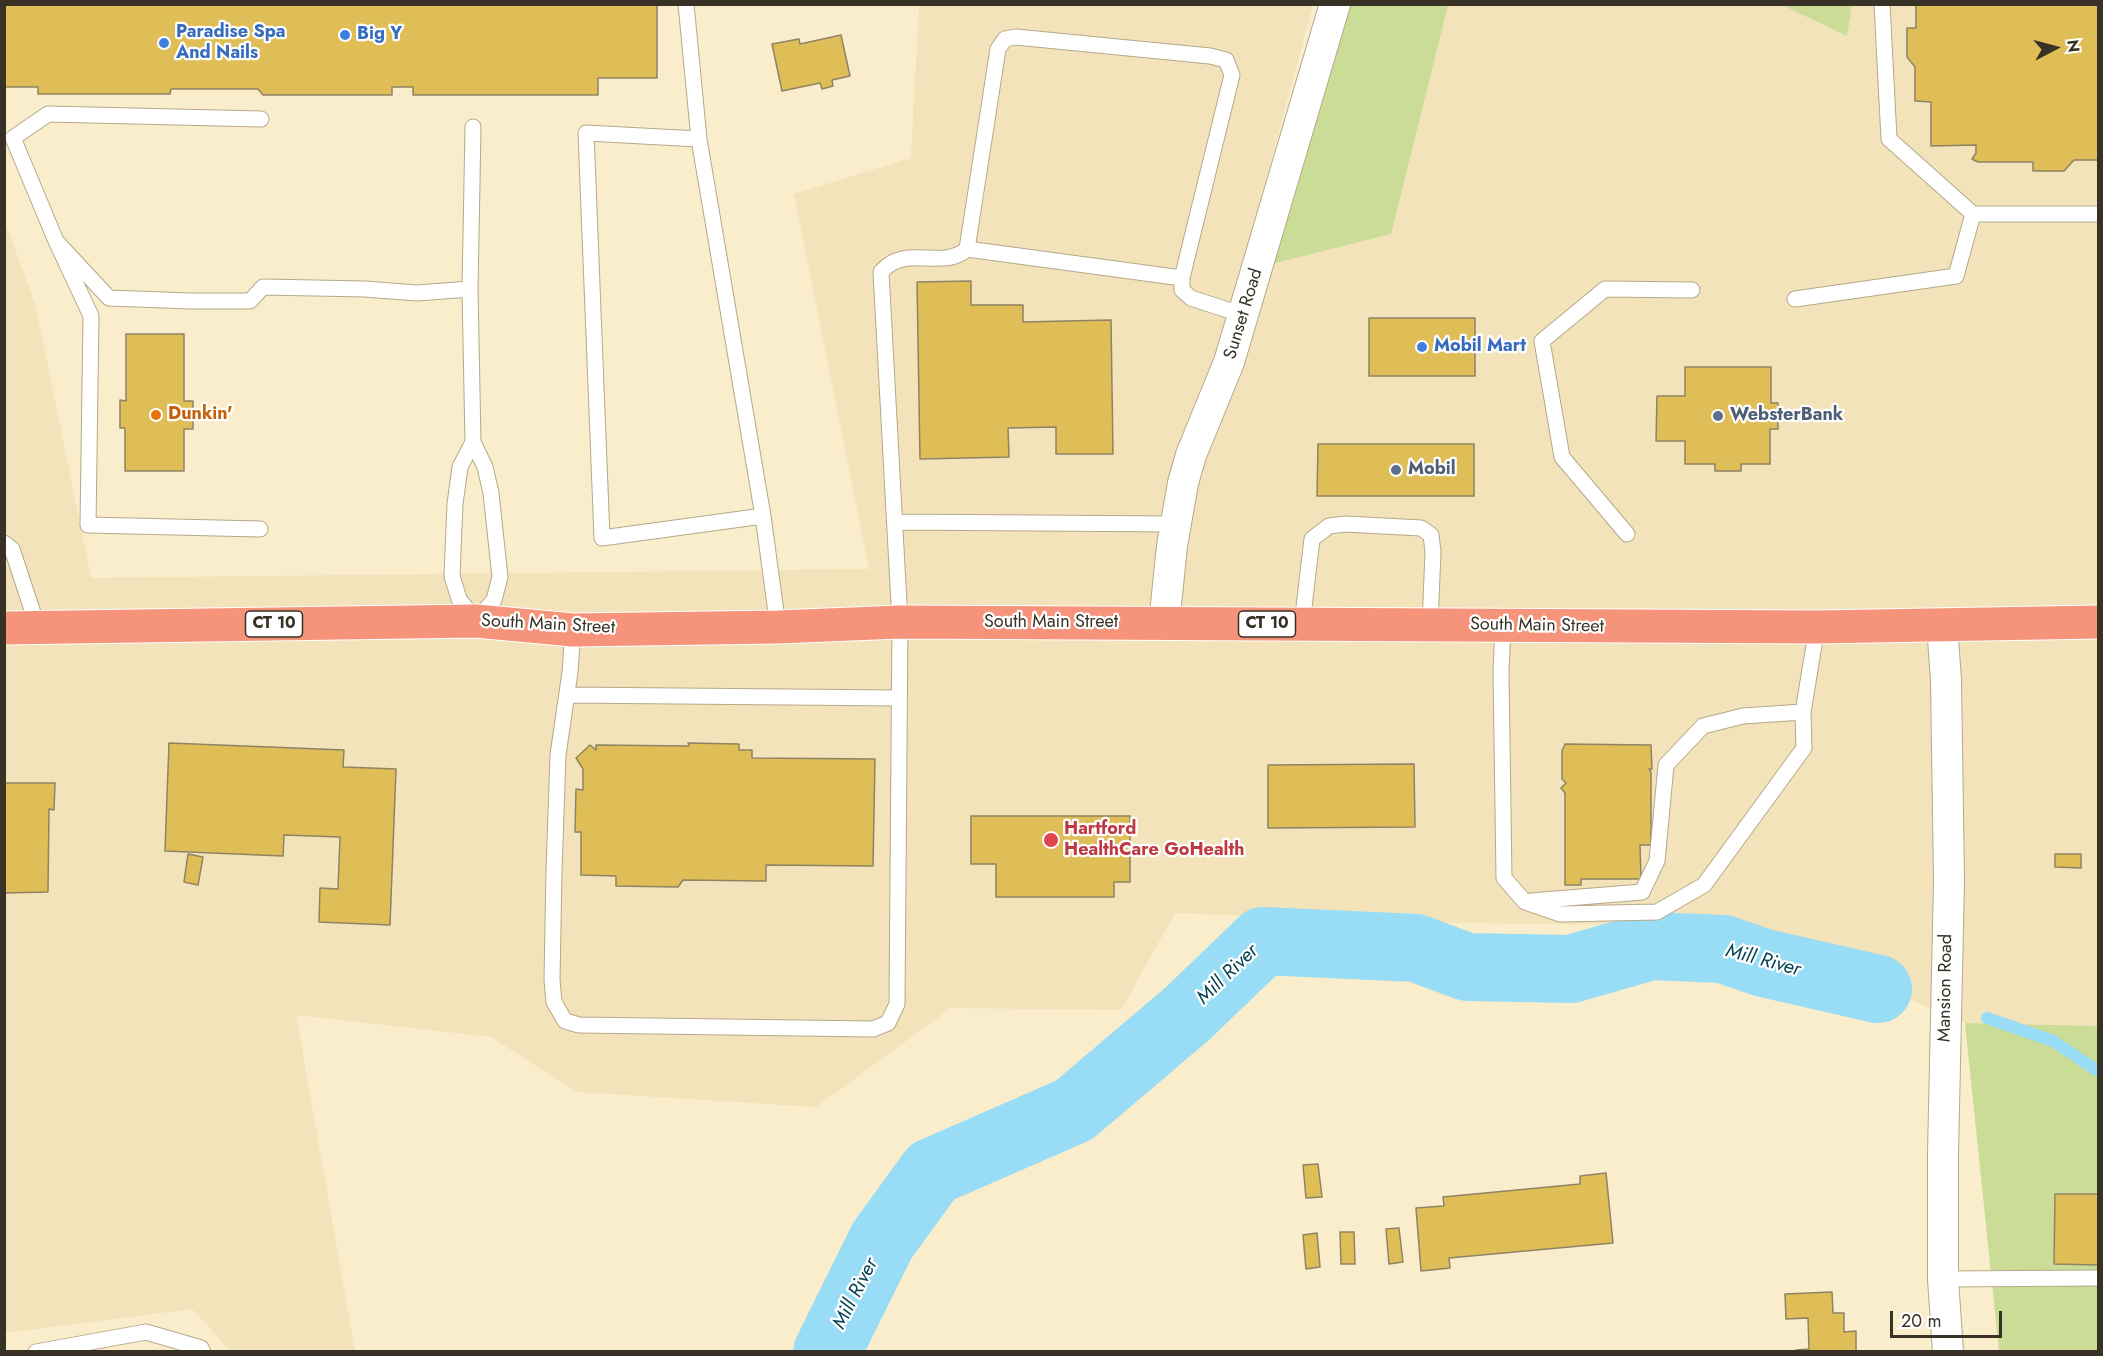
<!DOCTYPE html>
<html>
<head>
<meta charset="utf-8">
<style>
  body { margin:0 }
  #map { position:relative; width:2103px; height:1356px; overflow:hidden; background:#f9edcb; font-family:Jost,sans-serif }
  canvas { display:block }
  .frame { position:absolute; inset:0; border:6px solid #373225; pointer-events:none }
  .north { position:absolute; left:2025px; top:18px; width:60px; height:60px; -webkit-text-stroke:4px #fff; paint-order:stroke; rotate:84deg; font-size:16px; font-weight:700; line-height:24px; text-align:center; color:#373225 }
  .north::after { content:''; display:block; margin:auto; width:21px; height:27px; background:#373225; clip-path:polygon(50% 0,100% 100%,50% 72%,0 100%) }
  .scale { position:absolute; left:1890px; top:1311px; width:112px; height:27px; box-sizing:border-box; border:3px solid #373225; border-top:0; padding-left:8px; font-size:18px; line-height:21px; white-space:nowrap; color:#373225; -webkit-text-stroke:4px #fff; paint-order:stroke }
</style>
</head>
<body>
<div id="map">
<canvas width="2103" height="1356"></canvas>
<div class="frame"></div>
<div class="north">N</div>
<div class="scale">20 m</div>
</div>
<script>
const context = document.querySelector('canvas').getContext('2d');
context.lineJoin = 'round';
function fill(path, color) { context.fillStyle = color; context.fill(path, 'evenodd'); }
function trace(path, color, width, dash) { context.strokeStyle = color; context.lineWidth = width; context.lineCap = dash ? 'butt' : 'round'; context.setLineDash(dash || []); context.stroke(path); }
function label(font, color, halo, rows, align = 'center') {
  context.font = font + ' Jost,sans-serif'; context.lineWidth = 4.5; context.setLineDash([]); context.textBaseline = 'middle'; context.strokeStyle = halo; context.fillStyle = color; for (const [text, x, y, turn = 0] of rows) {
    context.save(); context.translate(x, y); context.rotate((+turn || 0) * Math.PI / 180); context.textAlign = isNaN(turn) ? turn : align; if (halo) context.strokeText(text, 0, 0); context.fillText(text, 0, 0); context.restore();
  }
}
fill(new Path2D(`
  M919,5H1313L1241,272L1391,234L1448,5H1782L1847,36L1852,5H2098V1026L1965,1023L1738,926L1459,923L1175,913L1121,1010L951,1008L816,1107L577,1092L491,1037L296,1015L355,1351H231L192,1309L5,1333L4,218L36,307L91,578L869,569L794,194L911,158Z`), '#f2e3ba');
fill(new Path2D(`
  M1348,5H1448L1391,234L1272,264Z
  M1782,5H1852L1847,36Z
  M1965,1023L2098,1026V1351H1999Z`), '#cadc95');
trace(new Path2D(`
  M1987,1018L2053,1041L2098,1071`), '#98dcf5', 12);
trace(new Path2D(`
  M827,1352L882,1241L932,1172L1074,1110L1187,1014L1263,941L1416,948L1467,967L1571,969L1651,946L1723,949L1764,963L1878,989`), '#98dcf5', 68);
const building = new Path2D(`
  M4,4H657V78H598V95H413V87H392V95H263L258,89H171L170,94H38V87H4Z
  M1916,4H2098V160H2074L2064,171H2033V162H1978L1972,159L1976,153V145L1931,146V102L1915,101V67L1907,57V28H1916Z
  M841,35L850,76L832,80L833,86L822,89L820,83L782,91L772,44L799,39L800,44Z
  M971,281V305H1023V322L1111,320L1113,454H1056V427L1008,428L1009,457L920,459L917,282Z
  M1369,318H1475V376H1369Z
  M126,334H184V401H193V429H184V471H125V428H120V400L126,401Z
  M1685,367H1771V403H1778V429H1770V464H1741V471H1715V464H1685V441H1656L1657,396H1685Z
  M1318,444H1474V496H1317Z
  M169,743L344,750L343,767L396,769L390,925L319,922L320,888L338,889L340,837L284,835L283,856L165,851Z
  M688,743L739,744V750H752V758L875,759L873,866L766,865V881L683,880L678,887L616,886V876L581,875V832H575L576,789L583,790V769L576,758L590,745L596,750V745L689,746Z
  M1565,744L1651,745L1652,769H1649L1651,772V845H1640L1641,879H1581V885H1565V793L1561,788L1566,783L1562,779V751Z
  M1414,764L1415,827L1268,828V765Z
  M4,783H55L54,810L49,809L48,892L4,893Z
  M971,816H1130V882H1114V897H996V864H971Z
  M188,854L203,857L198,885L184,882Z
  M2055,854H2081V868L2055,867Z
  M1318,1164L1322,1197L1306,1198L1303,1165Z
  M1606,1173L1613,1243L1449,1258L1450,1268L1421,1271L1416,1208L1444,1206L1443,1197L1580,1184V1176Z
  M2055,1194H2098V1265L2054,1264Z
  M1399,1228L1403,1262L1389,1264L1386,1229Z
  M1340,1232H1354L1355,1264H1341Z
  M1317,1233L1320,1267L1306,1269L1303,1235Z
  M1832,1292L1833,1313H1844V1332L1856,1331V1352H1796V1350L1809,1349L1808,1318L1786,1319L1785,1294Z`);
fill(building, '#e0be57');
trace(building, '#8e8364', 1.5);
const service = new Path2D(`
  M686,4L699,139L586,133L602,538L763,516L699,139
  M1882,4L1889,139L1973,214H2098
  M56,241L109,298L190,301H250L263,287L365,289L417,293L470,289L473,442L485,467L491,493L500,577L494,600L476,621L459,599L452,576L455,504L460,467L473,442
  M967,249L1182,278
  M470,289L473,127
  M1795,299L1956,276L1973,214
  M763,516L778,627
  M895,522L1176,524
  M260,529L88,525L91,316L56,241L13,138L48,114L261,119
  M1627,534L1562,457L1542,341L1605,289L1692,290
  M4,543L12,549L38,628
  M1302,624L1312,539L1329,526L1345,524L1421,528L1431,535L1433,552L1430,625
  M1503,625L1501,672L1504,878L1525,902L1560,914L1657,912L1704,885L1804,748L1803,712L1817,627
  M573,630L570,672L558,755L554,872L552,980L554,1002L565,1021L579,1025L873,1029L888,1023L897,1004L900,622L881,272C906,243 942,271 967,249L998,49L1005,39L1016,37L1210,56L1226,60L1232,75L1182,278V290L1191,298L1243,315
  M567,695L899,698
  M1531,901L1642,892L1657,861L1666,765L1703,726L1743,716L1803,712
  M1943,1279L2098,1278
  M36,1352L146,1332L201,1348L203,1352`);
const minor = new Path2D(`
  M1164,624L1172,546L1183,483L1191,455L1229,362L1335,4
  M1942,625L1946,680L1949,881L1943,1154V1279L1948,1352`);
const trunk = new Path2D(`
  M4,628L476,621L573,630L778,627L900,622L1817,627L2098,622`);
trace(service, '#b5a989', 17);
trace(minor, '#b5a989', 32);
trace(trunk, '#fff', 35);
trace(service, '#fff', 15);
trace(minor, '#fff', 30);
trace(trunk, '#f6937b', 33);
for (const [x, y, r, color] of [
  [345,35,6,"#3f7fe0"],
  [164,43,6,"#3f7fe0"],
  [1422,347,6,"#3f7fe0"],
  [156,415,6,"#e8710a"],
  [1718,416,6,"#5c6f8a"],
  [1396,470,6,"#5c6f8a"],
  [1051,840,8,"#e0444e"]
]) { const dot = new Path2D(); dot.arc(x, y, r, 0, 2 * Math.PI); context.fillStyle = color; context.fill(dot); trace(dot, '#fff', 2); }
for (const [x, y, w] of [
  [274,624,57],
  [1267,624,57]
]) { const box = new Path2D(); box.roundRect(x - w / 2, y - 13, w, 26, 4.5); context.fillStyle = '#fff'; context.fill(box); trace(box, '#373225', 1.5); }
label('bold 16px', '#373225', null, [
  ["CT 10",274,624],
  ["CT 10",1267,624]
]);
label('bold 18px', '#366cbe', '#fff', [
  ["Paradise Spa",176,33],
  ["And Nails",176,54],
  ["Big Y",357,35],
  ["Mobil Mart",1434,347]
], 'left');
label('18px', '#373225', '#fff', [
  ["Sunset Road",1244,314,-73],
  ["South Main Street",1051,623],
  ["South Main Street",548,625,3],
  ["South Main Street",1537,626,1],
  ["Mansion Road",1946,988,-89]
]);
label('bold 18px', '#c56008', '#fff', [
  ["Dunkin'",168,415]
], 'left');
label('bold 18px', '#4e5e75', '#fff', [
  ["WebsterBank",1730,416],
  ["Mobil",1408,470]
], 'left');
label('bold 18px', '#be3a42', '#fff', [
  ["Hartford",1064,830],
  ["HealthCare GoHealth",1064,851]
], 'left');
label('italic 20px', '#074354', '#fff', [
  ["Mill River",1763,961,15],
  ["Mill River",1228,975,-44],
  ["Mill River",856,1294,-63]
]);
</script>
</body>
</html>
